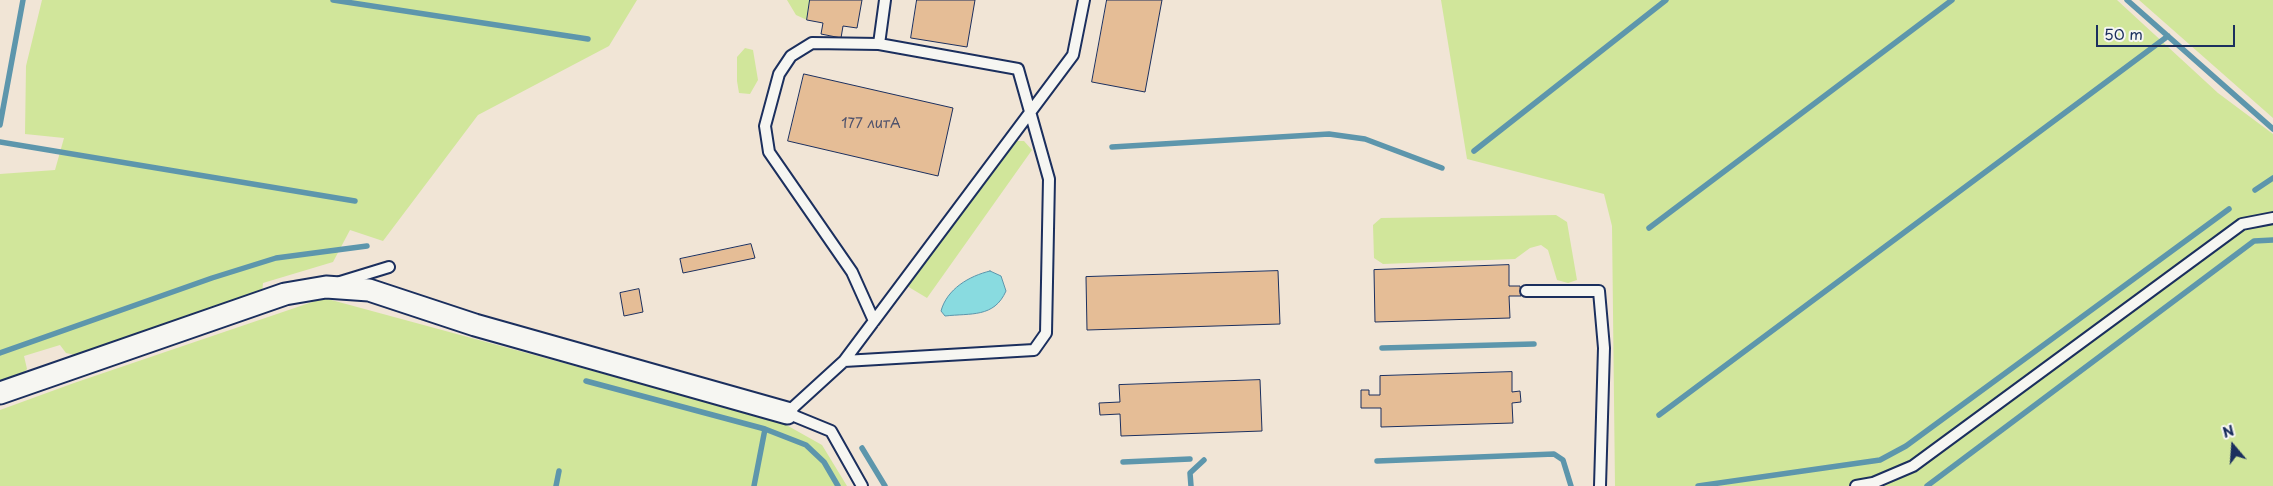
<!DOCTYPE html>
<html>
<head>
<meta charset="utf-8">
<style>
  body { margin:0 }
  #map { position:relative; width:2273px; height:486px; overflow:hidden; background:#f1e5d6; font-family:"Playpen Sans",sans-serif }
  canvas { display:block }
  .north { position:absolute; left:2208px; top:421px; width:50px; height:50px; -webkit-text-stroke:4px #f6f6f2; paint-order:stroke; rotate:342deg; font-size:14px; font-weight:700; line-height:20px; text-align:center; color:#1b2f5e }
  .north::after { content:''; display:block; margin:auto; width:18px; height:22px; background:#1b2f5e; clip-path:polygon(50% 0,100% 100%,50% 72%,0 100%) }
  .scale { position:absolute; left:2096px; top:25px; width:139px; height:22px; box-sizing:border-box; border:2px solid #1b2f5e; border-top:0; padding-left:6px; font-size:15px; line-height:18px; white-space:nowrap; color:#1b2f5e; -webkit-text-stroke:4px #f6f6f2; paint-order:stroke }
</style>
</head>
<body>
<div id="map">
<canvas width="2273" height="486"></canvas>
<div class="north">N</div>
<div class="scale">50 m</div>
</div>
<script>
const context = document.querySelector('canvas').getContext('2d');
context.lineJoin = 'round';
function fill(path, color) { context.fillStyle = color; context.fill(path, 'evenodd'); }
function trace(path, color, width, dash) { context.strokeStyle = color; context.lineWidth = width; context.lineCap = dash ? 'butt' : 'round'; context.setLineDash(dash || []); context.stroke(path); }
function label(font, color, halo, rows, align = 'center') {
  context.font = font + ' "Playpen Sans",sans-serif'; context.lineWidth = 5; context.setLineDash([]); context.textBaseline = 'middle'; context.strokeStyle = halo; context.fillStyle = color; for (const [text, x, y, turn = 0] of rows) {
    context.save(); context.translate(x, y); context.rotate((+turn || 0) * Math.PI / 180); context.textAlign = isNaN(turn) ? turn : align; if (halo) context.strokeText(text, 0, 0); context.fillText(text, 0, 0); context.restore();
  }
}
fill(new Path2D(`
  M42,0H637L609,46L478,115L383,241L350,230L333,262L263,283L262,293L79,356L66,353L60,345L24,356L27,369L18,379L0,385V174L55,170L64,138L25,134L26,66Z
  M787,0H810L807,20L796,15Z
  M1441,0H2117L2218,93L2273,134V486H1615L1612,226L1604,194L1467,159Z
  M2139,0H2273V118Z
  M745,48L753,50L758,80L750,94L739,93L737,81V57Z
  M1014,141H1024L1032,150L927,298L907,286Z
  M1556,215L1567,222L1577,280L1568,283L1557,280L1548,250L1541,245L1530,248L1515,259L1383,264L1374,258L1373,225L1381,218Z
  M324,298L781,422L822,445L847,486H0V410L74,383Z`), '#d1e69b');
const water = new Path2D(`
  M990,271L1001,276L1006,291C994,318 971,313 945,316L941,311C947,289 969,276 990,271Z`);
fill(water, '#89dbe0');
trace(water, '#5d96ac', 1);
trace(new Path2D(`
  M333,0L588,39
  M2127,0L2273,129
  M0,125L23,0
  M0,142L355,201
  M1112,147L1329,134L1365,139L1442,168
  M1474,151L1666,0
  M2255,190L2273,178
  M1649,228L1952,0
  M1382,348L1534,344
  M0,353L212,278L276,258L367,246
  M586,381L765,429L806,445L824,462L838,486
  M1659,415L2168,36
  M862,448L885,486
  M1377,461L1554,454L1563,460L1571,486
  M1123,462L1190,459
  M556,486L559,471
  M754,486L765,429
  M1191,486L1190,473L1204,460
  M1698,486L1880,460L1906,446L2229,209
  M1927,486L2254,241L2273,240`), '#5d96ac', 5.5);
const building = new Path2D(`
  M810,0H862L857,28L843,26L841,38L821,34L823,23L807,20Z
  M917,0H975L967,47L911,38Z
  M1107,0H1162L1145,92L1092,82Z
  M804,74L953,108L938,176L788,141Z
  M751,244L755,258L683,273L680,259Z
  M1509,265V286H1520L1521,296H1509L1510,318L1375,322L1374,270Z
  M1278,271L1280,324L1087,330L1086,277Z
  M639,289L643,312L624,316L620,293Z
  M1512,372V392L1520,391L1521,402L1512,403L1513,423L1381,427V408H1361V390H1369V395H1380V376Z
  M1260,380L1262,431L1121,436L1120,414L1100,415L1099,403L1120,402L1119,385Z`);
fill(building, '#e5bd96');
trace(building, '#1b2f5e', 1);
const service = new Path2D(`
  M879,44L885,0
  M340,282L389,267
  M1526,291H1599L1604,348L1600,486
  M844,361L1073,55L1084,0
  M862,486L831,431L787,413L844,361L1034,350L1046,333L1049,179L1018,69L879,44L812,43L791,56L779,74L765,126L769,152L852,272L874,321
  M1856,486L1873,483L1913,466L2242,224L2273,218`);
const minor = new Path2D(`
  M0,393L285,294L326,287L369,290L475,325L787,413`);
trace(service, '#1b2f5e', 14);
trace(minor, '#1b2f5e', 25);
trace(service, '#f6f6f2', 10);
trace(minor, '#f6f6f2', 21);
label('14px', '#4e526c', null, [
  ["177 литА",871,124]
]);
</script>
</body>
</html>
